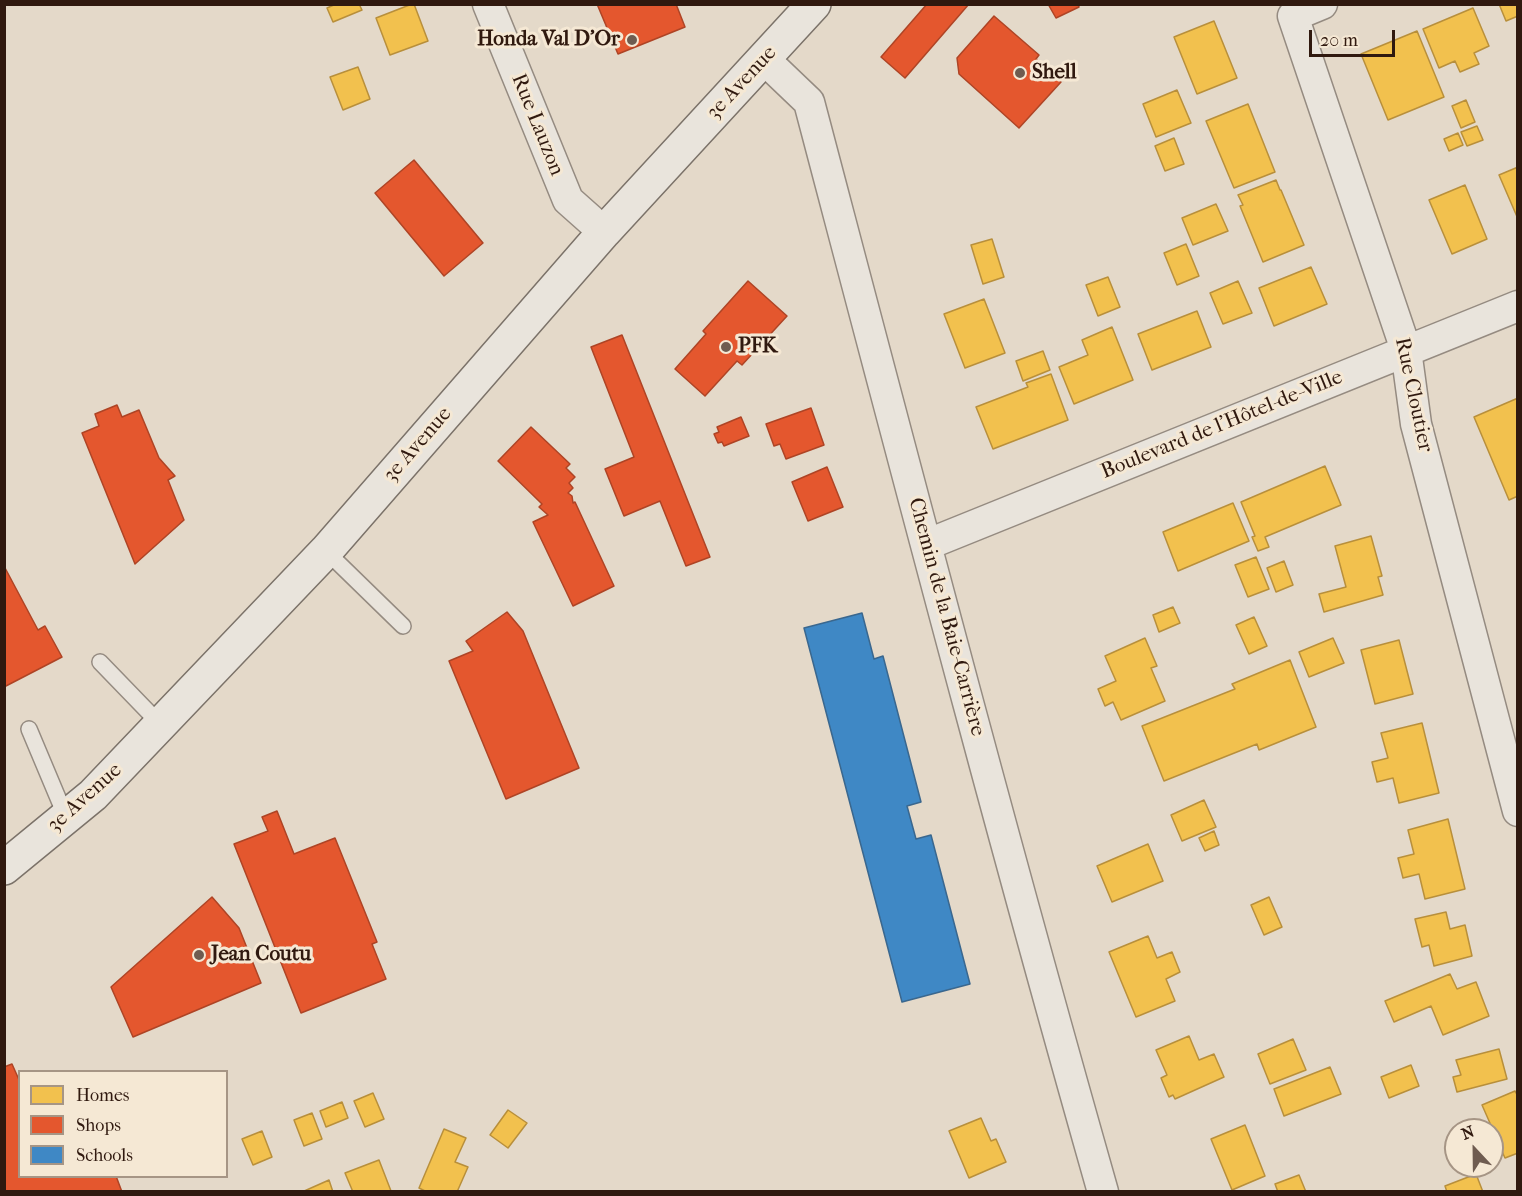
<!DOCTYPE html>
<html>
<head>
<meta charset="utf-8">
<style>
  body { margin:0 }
  #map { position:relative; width:1522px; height:1196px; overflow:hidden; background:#e4d9c9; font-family:"IM FELL French Canon",serif }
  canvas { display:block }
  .frame { position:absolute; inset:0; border:6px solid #30190f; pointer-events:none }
  .legend { position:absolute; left:18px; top:1070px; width:210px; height:108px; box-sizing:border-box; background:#f5e8d4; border:2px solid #a69585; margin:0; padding:8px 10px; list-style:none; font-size:18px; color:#30190f }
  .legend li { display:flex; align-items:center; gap:12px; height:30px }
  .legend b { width:30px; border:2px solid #a69585 }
  .north { position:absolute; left:1444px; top:1118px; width:60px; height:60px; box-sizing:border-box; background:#f5e8d4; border:2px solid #a69585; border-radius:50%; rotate:338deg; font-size:16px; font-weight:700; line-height:24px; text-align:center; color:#30190f }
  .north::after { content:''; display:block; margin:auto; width:21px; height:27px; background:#6f5c50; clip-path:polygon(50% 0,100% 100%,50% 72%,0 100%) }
  .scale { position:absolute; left:1309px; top:30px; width:86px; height:27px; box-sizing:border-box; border:3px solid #30190f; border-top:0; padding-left:8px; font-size:18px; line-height:21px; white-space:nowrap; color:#30190f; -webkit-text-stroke:4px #f5e8d4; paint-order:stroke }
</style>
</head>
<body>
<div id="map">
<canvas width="1522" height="1196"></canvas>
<div class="frame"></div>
<ul class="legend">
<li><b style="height:16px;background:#f2c14e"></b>Homes</li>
<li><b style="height:16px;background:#e4572e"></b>Shops</li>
<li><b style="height:16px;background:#3f88c5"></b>Schools</li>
</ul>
<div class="north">N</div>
<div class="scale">20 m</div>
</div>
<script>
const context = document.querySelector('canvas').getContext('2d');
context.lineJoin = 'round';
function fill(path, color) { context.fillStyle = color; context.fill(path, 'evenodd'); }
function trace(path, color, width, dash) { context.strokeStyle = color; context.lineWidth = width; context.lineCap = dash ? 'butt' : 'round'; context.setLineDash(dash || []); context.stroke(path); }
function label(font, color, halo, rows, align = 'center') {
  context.font = font + ' "IM FELL French Canon",serif'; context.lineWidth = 6; context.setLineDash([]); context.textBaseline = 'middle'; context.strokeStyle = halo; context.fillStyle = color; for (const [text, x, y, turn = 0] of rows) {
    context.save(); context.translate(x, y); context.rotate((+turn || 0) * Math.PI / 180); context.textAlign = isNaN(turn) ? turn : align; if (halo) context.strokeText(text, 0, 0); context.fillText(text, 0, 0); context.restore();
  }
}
const homes = new Path2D(`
  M336,4H359L362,10L333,22L327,8Z
  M412,4H414L428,41L390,55L376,18Z
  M1499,4H1518V16L1506,21Z
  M1473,8L1489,46L1474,53L1479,64L1460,72L1455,61L1439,68L1423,29Z
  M1214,21L1237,78L1197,94L1174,37Z
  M1417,31L1444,97L1388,120L1361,54Z
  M358,67L370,99L343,110L330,77Z
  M1177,90L1191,123L1156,137L1143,104Z
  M1466,100L1475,122L1461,128L1452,106Z
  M1248,104L1275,172L1234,188L1206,121Z
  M1477,126L1483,140L1467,146L1461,132Z
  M1458,133L1463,145L1449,151L1444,139Z
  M1174,138L1184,164L1165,171L1155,146Z
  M1518,167V219L1499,175Z
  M1276,180L1280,190H1281L1304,245L1263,262L1240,206L1243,205L1238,195Z
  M1465,185L1487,239L1452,254L1429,200Z
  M1216,204L1228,231L1193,245L1182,218Z
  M992,239L1004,277L983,284L971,245Z
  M1186,244L1199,276L1177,285L1164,253Z
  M1311,267L1327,304L1274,326L1259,288Z
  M1108,277L1120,307L1098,316L1086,285Z
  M1238,281L1252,313L1223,324L1210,293Z
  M984,299L1005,353L965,368L944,314Z
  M1197,311L1211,347L1152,370L1138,334Z
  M1112,327L1133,380L1074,404L1059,367L1088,355L1082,340Z
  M1043,351L1050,370L1023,381L1016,361Z
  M1051,374L1068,420L993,449L976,407L1028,387L1026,383Z
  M1518,398V496L1509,500L1474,417Z
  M1325,466L1341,505L1265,537L1269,547L1258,551L1252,537L1255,536L1241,502Z
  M1233,503L1249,541L1178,571L1163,532Z
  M1371,536L1382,576L1378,577L1383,595L1324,612L1319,594L1346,587L1335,546Z
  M1256,557L1269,589L1248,597L1235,565Z
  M1284,561L1293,585L1276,592L1267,568Z
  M1173,607L1180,623L1159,632L1153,615Z
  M1254,617L1267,646L1249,654L1236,625Z
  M1145,638L1157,666L1151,668L1165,701L1121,720L1113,702L1105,706L1098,689L1116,681L1105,656Z
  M1333,638L1344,663L1309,677L1299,652Z
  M1399,640L1413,694L1375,704L1361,650Z
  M1290,660L1316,727L1259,750L1257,744L1164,781L1142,726L1235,689L1232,684Z
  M1422,723L1439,793L1399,803L1393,778L1377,782L1372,762L1388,758L1381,733Z
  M1204,800L1216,827L1182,841L1171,815Z
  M1448,819L1465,889L1425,899L1419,874L1403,878L1398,858L1414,854L1408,830Z
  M1214,831L1219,845L1205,851L1199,838Z
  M1148,844L1163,881L1112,902L1097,866Z
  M1269,897L1282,927L1264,935L1251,905Z
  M1446,912L1450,929L1465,925L1472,956L1434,966L1429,945L1422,947L1415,919Z
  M1148,936L1157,958L1172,952L1180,972L1166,979L1175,1001L1136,1017L1109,952Z
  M1450,974L1457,989L1476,982L1489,1016L1443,1035L1431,1006L1394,1022L1385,1001Z
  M1189,1036L1199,1060L1214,1054L1224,1077L1175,1099L1173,1095L1169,1097L1161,1078L1167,1075L1156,1050Z
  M1293,1039L1306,1070L1270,1084L1258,1054Z
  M1499,1049L1507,1079L1457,1092L1453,1077L1461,1075L1456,1060Z
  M1411,1065L1419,1086L1389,1098L1381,1077Z
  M1330,1067L1341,1094L1284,1116L1274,1089Z
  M1515,1091L1518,1096V1153L1505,1158L1500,1147L1492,1150L1493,1130L1482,1105Z
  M373,1093L384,1119L365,1127L354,1101Z
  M342,1102L348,1118L326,1127L320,1111Z
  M508,1110L527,1123L508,1148L490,1135Z
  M312,1113L322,1139L304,1146L294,1120Z
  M981,1118L991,1141L996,1139L1006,1162L969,1178L949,1131Z
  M1245,1125L1265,1176L1232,1190L1211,1139Z
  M444,1129L466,1138L455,1162L468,1167L457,1192H427L419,1188Z
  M262,1131L272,1157L253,1165L242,1139Z
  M379,1160L391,1191L353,1192L345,1173Z
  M1476,1174L1483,1192H1447L1445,1186Z
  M1299,1175L1306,1192H1278L1275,1184Z
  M329,1180L333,1192H302Z`);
fill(homes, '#f2c14e');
trace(homes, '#b88f3b', 1.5);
const shops = new Path2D(`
  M597,4H676L685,27L618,54Z
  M927,4H969L905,78L881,57Z
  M1048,4H1078L1079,7L1056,18Z
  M994,16L1039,55L1036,59L1061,82L1019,128L959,74L957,58Z
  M414,160L483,243L444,276L375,193Z
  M748,281L787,316L742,365L737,361L705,396L675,369L706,334L703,331Z
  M622,335L710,557L686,566L660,501L624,516L605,469L634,457L591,347Z
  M117,405L122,417L139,410L159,458L175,476L168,480L184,520L135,564L82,433L99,426L95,414Z
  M811,408L824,445L786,459L780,444L774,446L766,424Z
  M741,417L749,436L724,446L722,442L718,443L714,434L719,432L717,427Z
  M531,427L570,464L566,468L575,477L569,483L573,488L568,493L572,496L573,503L575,502L614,586L573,606L533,522L548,515L539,507L542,504L498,461Z
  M827,467L843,507L808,521L792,482Z
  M4,566L38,630L45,626L62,657L4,687Z
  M507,612L523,631L579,768L506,799L449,661L473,651L466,641Z
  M277,811L294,854L335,838L377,942L372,944L386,979L301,1013L234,844L268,831L262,817Z
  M212,897L239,928L261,983L133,1037L111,987Z
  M12,1064L20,1082V1176H116L122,1192H4V1067Z`);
fill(shops, '#e4572e');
trace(shops, '#ae4425', 1.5);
const schools = new Path2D(`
  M862,613L874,659L883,656L921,802L907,806L916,839L931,835L970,984L902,1002L804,628Z`);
fill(schools, '#3f88c5');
trace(schools, '#3a678e', 1.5);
const lane = new Path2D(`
  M326,551L403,626
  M100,662L160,724
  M29,729L66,817`);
const street = new Path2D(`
  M488,4L568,200L604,232
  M1322,4L1293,16L1406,350L1416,424L1518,811
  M764,59L809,102C905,466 1000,830 1103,1192
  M926,545L1518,306`);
const secondary = new Path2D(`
  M4,868L93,795L326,551L604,232L814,4`);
trace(lane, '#958b81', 18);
trace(street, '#958b81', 33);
trace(secondary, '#7b7269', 36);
trace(lane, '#e9e4dc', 15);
trace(street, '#e9e4dc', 30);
trace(secondary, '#e9e4dc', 33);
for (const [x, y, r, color] of [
  [632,40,6,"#6f5c50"],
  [1020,73,6,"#6f5c50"],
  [726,347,6,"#6f5c50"],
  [199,955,6,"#6f5c50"]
]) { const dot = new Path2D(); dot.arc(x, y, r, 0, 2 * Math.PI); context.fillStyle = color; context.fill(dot); trace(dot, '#f5e8d4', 2); }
label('bold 21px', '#30190f', '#f5e8d4', [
  ["Honda Val D'Or",620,40,"right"],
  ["Shell",1032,73],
  ["PFK",738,347],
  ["Jean Coutu",211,955]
], 'left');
label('21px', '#30190f', '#f5e8d4', [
  ["3e Avenue",742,83,-47],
  ["Rue Lauzon",537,125,68],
  ["Rue Cloutier",1413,395,78],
  ["Boulevard de l'Hôtel-de-Ville",1222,425,-22],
  ["3e Avenue",418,445,-49],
  ["Chemin de la Baie-Carrière",946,617,75],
  ["3e Avenue",85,798,-42]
]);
</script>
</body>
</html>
